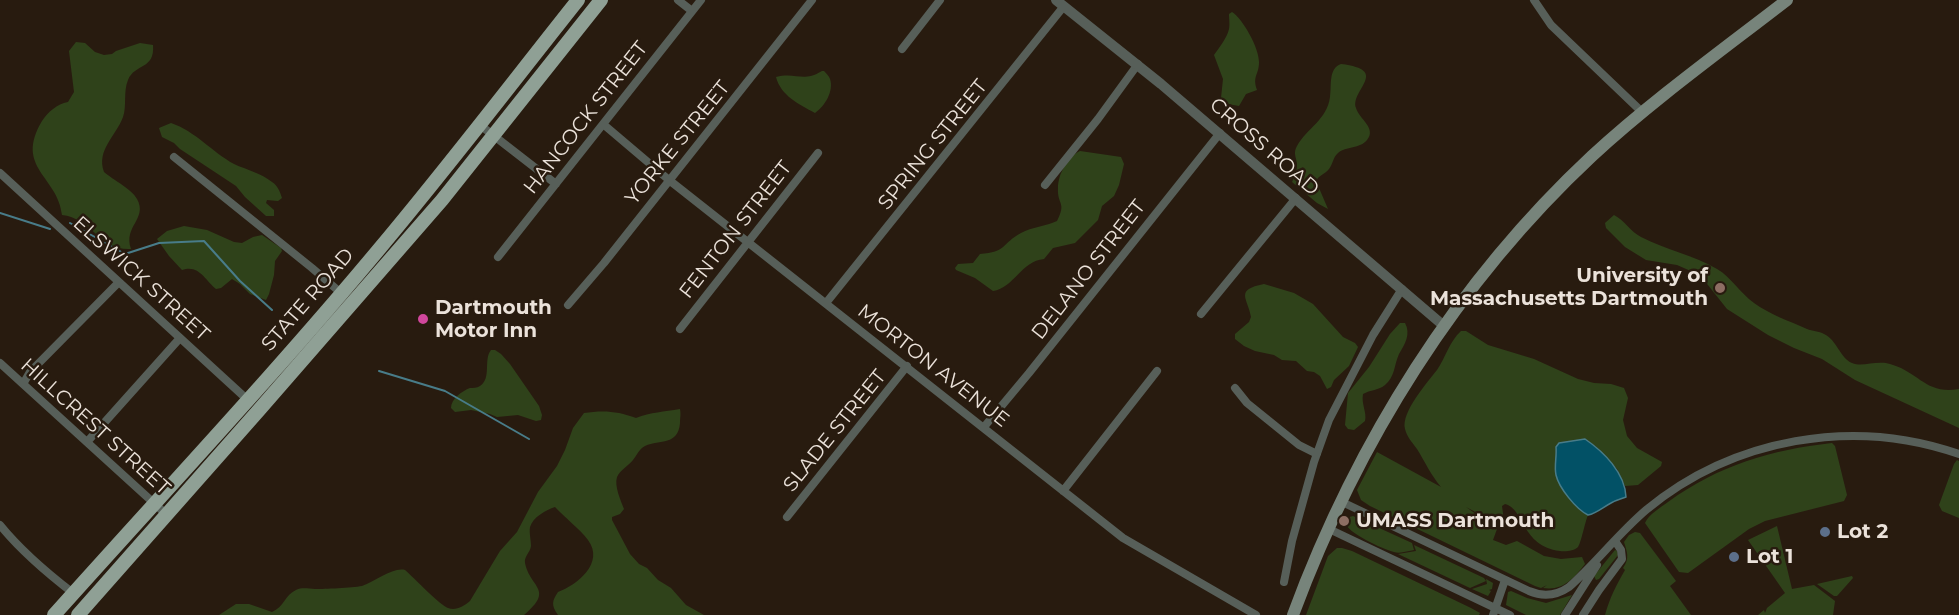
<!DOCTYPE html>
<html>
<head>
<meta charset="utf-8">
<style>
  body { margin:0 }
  canvas { display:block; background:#281b0f }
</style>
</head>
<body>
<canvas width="1959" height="615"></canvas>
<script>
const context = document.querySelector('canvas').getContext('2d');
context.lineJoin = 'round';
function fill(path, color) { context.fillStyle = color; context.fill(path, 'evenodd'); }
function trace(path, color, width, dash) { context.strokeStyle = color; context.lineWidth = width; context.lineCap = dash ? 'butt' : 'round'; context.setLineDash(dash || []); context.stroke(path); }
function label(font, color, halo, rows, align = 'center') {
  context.font = font + ' Montserrat,sans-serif'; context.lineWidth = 5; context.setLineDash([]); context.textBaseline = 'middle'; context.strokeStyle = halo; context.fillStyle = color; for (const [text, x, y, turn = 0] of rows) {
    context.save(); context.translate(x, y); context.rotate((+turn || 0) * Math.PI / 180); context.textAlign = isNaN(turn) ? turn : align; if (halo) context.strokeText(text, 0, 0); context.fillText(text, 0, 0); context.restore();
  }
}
fill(new Path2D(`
  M1232,12C1243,19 1259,48 1259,62C1259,75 1252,76 1257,90L1246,94L1239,106L1228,104L1221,98L1223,79L1214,55C1219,48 1227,38 1229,29C1230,25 1229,18 1229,14Z
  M76,42L85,43L95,52L104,55L112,54L116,51L140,43L153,45C155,70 135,63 128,80C123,92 127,106 123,117C116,136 96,150 104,172C113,180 132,189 137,199C148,219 123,226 131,249C101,251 91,218 62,215C58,176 14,168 42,121C48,112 57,104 68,102L74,92L69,51Z
  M1341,64C1391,70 1350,90 1356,108C1359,119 1377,128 1367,140C1360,149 1346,146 1338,153C1333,157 1333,164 1329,169C1325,174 1319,175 1316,181L1328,209L1317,203L1292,182C1295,176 1297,170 1297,164C1296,156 1293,153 1297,146C1307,128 1327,120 1330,97C1332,85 1328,69 1341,64Z
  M822,71H824C826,73 829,76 830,79C834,91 825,106 815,113C799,104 781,96 776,77C797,72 802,83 822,71Z
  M171,123C195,131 212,152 234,164C247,170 261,173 272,182C278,186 280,192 282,198L278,201L267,200L266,203L274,210V216H266L245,197L236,186L180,149L174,143L162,137L159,128Z
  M1080,151L1121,157L1124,164L1119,185L1114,196L1102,206L1098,220L1075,243L1053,248L1044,259C1021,261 1014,288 993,291L975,278L956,270L955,268L958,264L973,263L980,254C1007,252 1001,244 1021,233C1032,227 1046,226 1057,221C1067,202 1057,205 1058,188C1058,175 1067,157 1080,151Z
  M1614,215C1624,220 1631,232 1641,237C1666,250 1694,255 1717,269C1731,277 1740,293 1754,303C1769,314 1789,321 1807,329C1812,331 1819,331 1824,334C1837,340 1840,358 1852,363C1863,368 1878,359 1893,365C1919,373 1927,395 1959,389V428L1855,380L1822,359L1794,348L1768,335L1727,309L1700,275L1677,265L1646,260L1625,247L1606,228L1605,223Z
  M184,226L207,230L234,242L242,243L253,237L262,235L281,248L282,251L275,261L274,275L269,294L266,300L250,294L240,284L232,279L221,288L216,289C205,280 199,264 182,270L169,256L157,239L167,231Z
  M1264,284L1294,293L1313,304L1343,337L1355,343L1358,347L1349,366L1334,380L1331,387L1327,389L1320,376L1314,372L1307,371L1296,361L1282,360L1274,355L1255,351L1244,346L1235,339V334L1249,322L1251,317C1248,298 1234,290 1264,284Z
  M1400,323H1405C1411,334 1405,344 1399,354C1394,365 1395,377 1385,385C1379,390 1370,390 1363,394C1361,404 1367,412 1365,421L1354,430L1348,429L1345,425L1348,393L1369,367L1390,334Z
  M1461,331H1466L1488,345L1534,359L1578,379L1594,383L1611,384L1624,388L1628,398L1623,420L1627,436L1637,448L1662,462L1661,466L1638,485L1625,486L1617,469L1595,446L1556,447C1557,454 1556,460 1557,466C1560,484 1572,507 1588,515C1585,522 1581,543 1578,547C1574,551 1565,552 1560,551C1521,546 1525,509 1505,504L1502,506L1504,521L1500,525L1466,507L1497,529L1493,540L1506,545L1517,541L1544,556L1561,559L1582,557L1585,564C1573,579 1563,591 1543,588L1547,585L1541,588L1535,586L1370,506L1361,500L1357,490L1377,452L1441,487C1431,475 1425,462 1417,449C1412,442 1407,437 1405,429C1401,412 1427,383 1437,370C1446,357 1449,342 1461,331Z
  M491,350H495L501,354L510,364L539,406L542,415L541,420L536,421L518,415L497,417L490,414L471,410L455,412L451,408C451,399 462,391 470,388C473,388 477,388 480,386C492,378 483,360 491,350Z
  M680,409C681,415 680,418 680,423C678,446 660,439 645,446C639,449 637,455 633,460C628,466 620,470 617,477C614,486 621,501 624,509L620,514L612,517V520L630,554L639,564L647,568L658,580L671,588L686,605L704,615H558C551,605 552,601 558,592C577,585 605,563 588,540C579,528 565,518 555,507C546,510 533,517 530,527C529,533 531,540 531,546C530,553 524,556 525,563C530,588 555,589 524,615H219L236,604H249L272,612C284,607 285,595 296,590C303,587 308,589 315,589C325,589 352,588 362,586C376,581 393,567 405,570C413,577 441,606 448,608C456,611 464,606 470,601L500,551L517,532L538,492L557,466L565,450L573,428L584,413C603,410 618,411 636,418C651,412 664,412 680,409Z
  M1832,443L1835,446L1847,495L1844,501L1765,521L1749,529L1688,573L1679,572L1645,523C1649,514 1660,508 1668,502C1719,465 1771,450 1832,443Z
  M1957,460L1959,461V518L1942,511L1939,505L1954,464Z
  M1353,516L1412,543L1414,550C1408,551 1400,554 1394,552C1382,549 1348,533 1344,522L1346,518Z
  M1777,526L1792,589L1814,585L1835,601L1833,615H1758L1764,610L1765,613L1767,608L1785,593L1748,540Z
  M1635,532L1640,533L1676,581L1670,586L1691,615H1605C1610,597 1616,586 1625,570L1623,568C1630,558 1627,552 1624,542L1629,535Z
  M1414,545L1484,578L1486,581L1470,588L1398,554L1416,551Z
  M1337,548H1342L1352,551L1471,608L1480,613L1479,615H1306L1328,556Z
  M1615,550L1617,551L1618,555L1599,579L1596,580L1594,576Z
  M1852,576L1853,578L1837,596H1834L1817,584Z
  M1486,579L1493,583L1492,589L1489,590L1491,591L1488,596L1472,589L1487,584Z
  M1511,591L1527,598L1546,603L1572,595L1560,615H1526L1506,605L1508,592Z`), '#2f421a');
const water = new Path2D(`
  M1585,439C1604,452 1625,473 1626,497C1621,499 1616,500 1611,503C1603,507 1597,513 1588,515C1576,509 1559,488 1556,475C1554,466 1557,456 1556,447L1559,443Z`);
fill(water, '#025166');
trace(water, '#487c89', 1.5);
trace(new Path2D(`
  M0,213L50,229
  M70,223L125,254L159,243L204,241L240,281L272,310
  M379,371L445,391L529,439`), '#487c89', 2);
trace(new Path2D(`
  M678,0L692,11
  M1534,0L1551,25L1642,112
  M902,49L940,0
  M603,124L669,180L1123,538L1256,615
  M480,125L556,184
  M174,157L312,268L341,293
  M0,173L250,402
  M1045,185L1098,119L1138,64
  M498,257L701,0
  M826,303L1064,6
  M568,305L604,263L812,0
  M1201,314L1296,198
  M680,329L818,153
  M0,363L167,515
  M23,384L30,372L119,282
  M1235,388L1247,403L1299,445L1317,454
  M984,427L1029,373L1220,133
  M87,442L180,338
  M1063,491L1157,371
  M1342,502L1529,591C1543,597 1556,596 1569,587C1596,563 1618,534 1646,510C1733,438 1853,417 1959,454
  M787,517L907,366
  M0,525C21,551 47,573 73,593
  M1329,529L1510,615
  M1284,582L1292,541L1314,462L1329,420L1373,335L1402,289
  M1493,615L1505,580
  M1565,615L1597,565
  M1583,615L1599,590L1622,559L1621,550L1615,541`), '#575f59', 8);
trace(new Path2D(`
  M1056,0L1161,84L1444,326`), '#575f59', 10);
trace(new Path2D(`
  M1293,615C1357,442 1457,282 1592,156C1653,100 1721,51 1787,0`), '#77847b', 12);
trace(new Path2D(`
  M54,615C163,493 275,374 380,248C448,167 512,83 578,0
  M78,615L259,410L442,200L601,0`), '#8fa095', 14);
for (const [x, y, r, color] of [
  [1720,288,6,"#8d6e63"],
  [423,319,6,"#d1479c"],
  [1344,521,6,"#8d6e63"],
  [1825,532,6,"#5c6f8a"],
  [1734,557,6,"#5c6f8a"]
]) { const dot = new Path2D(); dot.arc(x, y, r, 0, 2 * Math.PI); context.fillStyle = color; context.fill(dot); trace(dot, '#281b0f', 2); }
label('20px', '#ebe2da', '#281b0f', [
  ["HANCOCK STREET",586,118,-52],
  ["YORKE STREET",678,143,-51],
  ["SPRING STREET",933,145,-51],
  ["CROSS ROAD",1264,147,41],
  ["FENTON STREET",736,230,-52],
  ["DELANO STREET",1089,270,-52],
  ["ELSWICK STREET",141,279,42],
  ["STATE ROAD",308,300,-49],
  ["MORTON AVENUE",933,366,38],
  ["HILLCREST STREET",95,427,42],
  ["SLADE STREET",835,431,-51]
]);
label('bold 20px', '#ebe2da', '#281b0f', [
  ["University of",1708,276,"right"],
  ["Massachusetts Dartmouth",1708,299,"right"],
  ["Dartmouth",435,308],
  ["Motor Inn",435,331],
  ["UMASS Dartmouth",1356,521],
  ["Lot 2",1837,532],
  ["Lot 1",1746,557]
], 'left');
</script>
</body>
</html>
